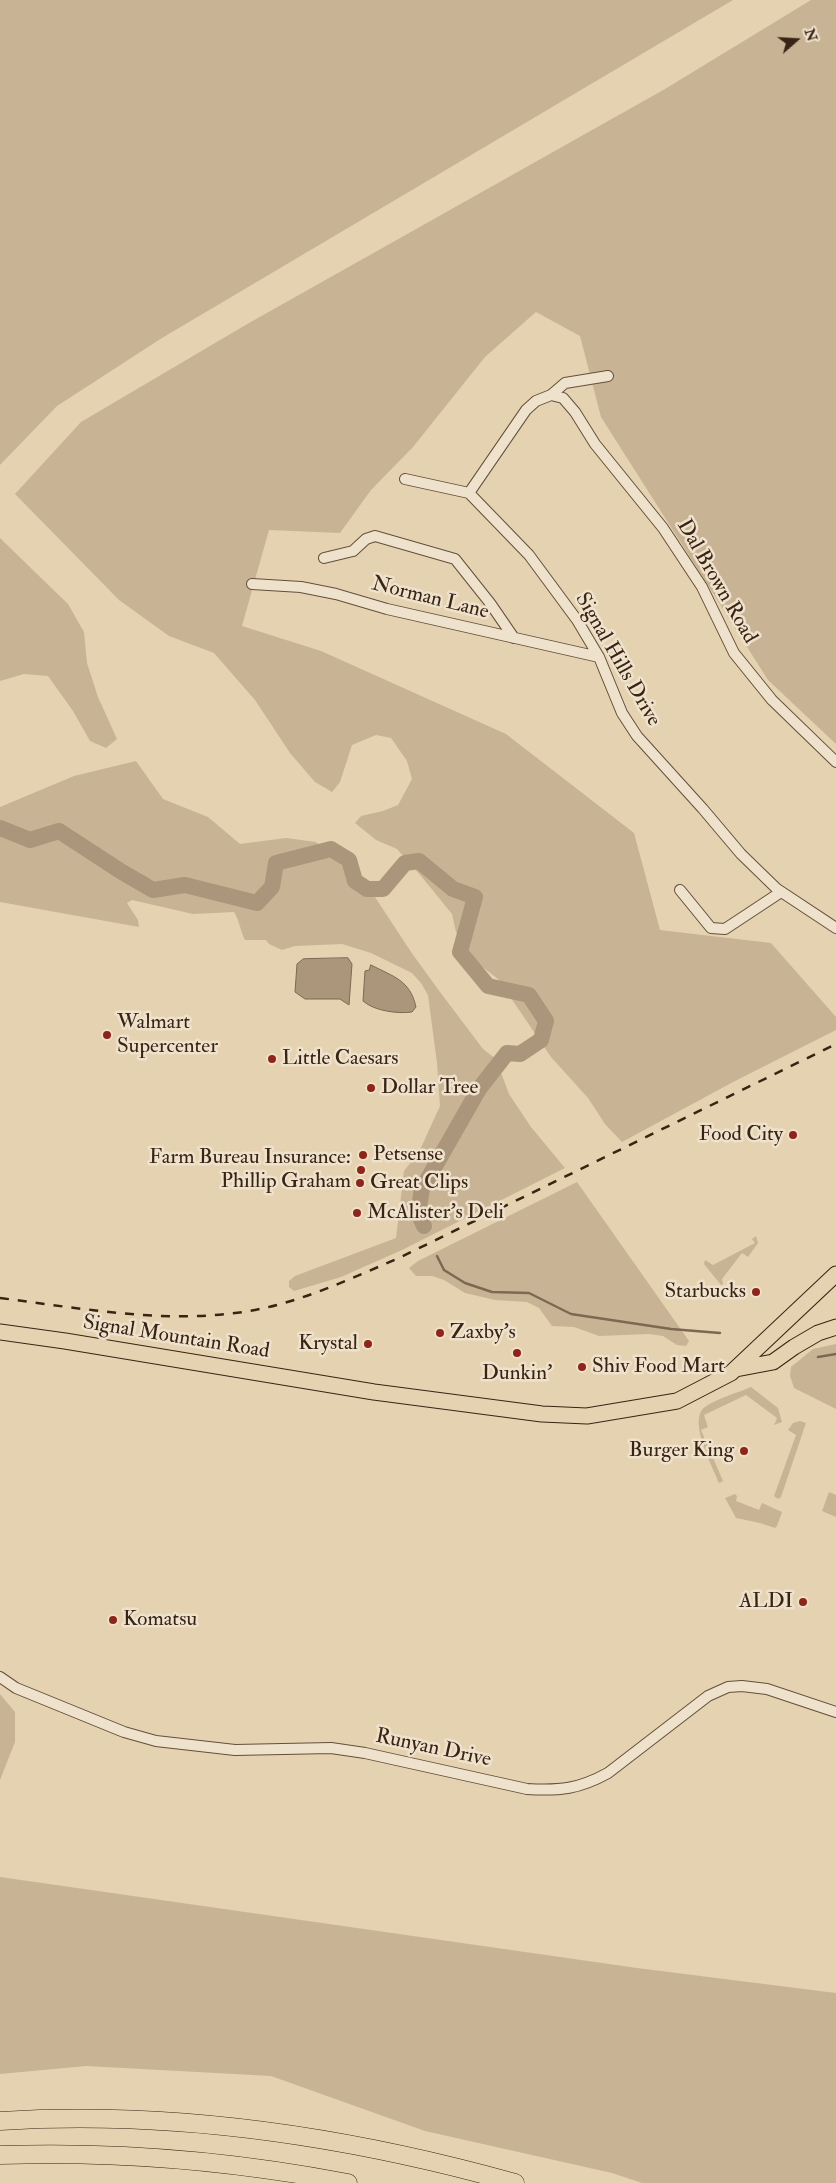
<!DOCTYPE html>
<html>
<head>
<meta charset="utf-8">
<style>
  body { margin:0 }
  #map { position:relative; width:836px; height:2183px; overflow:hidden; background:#e5d2b0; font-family:"IM FELL Double Pica",serif }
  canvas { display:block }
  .north { position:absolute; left:771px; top:15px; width:50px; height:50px; -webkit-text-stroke:4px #eee2cc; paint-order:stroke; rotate:71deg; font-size:14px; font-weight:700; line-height:20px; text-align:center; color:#392314 }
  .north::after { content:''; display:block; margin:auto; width:18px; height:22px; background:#392314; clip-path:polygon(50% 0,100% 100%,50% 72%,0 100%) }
</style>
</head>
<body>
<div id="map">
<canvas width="836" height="2183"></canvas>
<div class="north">N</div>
</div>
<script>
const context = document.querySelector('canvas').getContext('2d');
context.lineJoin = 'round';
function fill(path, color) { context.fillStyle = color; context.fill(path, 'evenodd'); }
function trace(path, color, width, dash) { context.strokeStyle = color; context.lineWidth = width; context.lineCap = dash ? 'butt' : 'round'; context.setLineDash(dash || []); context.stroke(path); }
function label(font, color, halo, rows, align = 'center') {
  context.font = font + ' "IM FELL Double Pica",serif'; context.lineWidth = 5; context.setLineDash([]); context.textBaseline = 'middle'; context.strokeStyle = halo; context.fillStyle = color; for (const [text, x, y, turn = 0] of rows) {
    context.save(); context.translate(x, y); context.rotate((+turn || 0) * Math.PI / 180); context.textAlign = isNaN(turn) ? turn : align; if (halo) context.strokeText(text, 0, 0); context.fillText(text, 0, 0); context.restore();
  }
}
fill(new Path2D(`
  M0,0H733L162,338L57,406L0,465Z
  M811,0H836V744L768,680L601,417L580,336L536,312L485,357L413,447L371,490L340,533L269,530L242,626L321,651L506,734L634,833L660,930L771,943L836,1017V1030L735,1081L622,1142L605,1124L588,1098L551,1057L498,979L476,962L456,932L452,914L421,876L397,849L376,840L355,823L361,816L383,811L398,805L412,779L407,761L391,738L376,735L352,745L340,782L332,792L315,782L290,753L255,700L214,653L169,636L119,600L15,494L81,422L249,323L665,89Z
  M0,538L68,604L84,632L87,663L98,697L117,739L106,748L90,741L73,711L48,676L24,674L0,681Z
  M136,761L163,799L208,817L240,844L286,838L316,842L345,868L352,886L366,895L375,897L411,952L440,992L483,1049L496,1059L509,1094L531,1127L565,1168L402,1250L341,1277L294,1291L289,1287V1281L295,1276L396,1238L404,1171L419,1152L440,1106L437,1063L428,995L421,983L412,973L371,953L342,944L295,946L282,950L269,944L266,940H245C240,931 240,921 234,912L193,914L132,900L127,903L138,920L139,927L0,902V807L74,776Z
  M577,1182L689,1341L686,1346L677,1345L663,1336L649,1334L599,1336L574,1327L552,1326L539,1308L527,1302L495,1300L465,1293L444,1280L432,1276H416L409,1268L418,1261Z
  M756,1236L758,1243L748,1257L742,1253L722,1279L723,1284L721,1285L704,1264L705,1260L713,1265L755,1243L752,1239Z
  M836,1344V1409L794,1388L790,1376L791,1367L813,1349Z
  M751,1387L778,1408L782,1422L774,1425L777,1418L746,1395L704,1415L708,1427L701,1430L723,1481L719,1483C713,1467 687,1420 705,1407C718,1398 737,1393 751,1387Z
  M800,1421L806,1423L781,1497L778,1499L774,1496L796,1435L788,1430L793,1423Z
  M829,1492L836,1495V1517L822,1511Z
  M735,1494L737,1496L736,1501L759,1510L762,1503L782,1512L777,1526L775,1528L760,1523L736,1518L725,1498Z
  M0,1694L15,1712V1742L0,1780Z
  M0,1877L637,1968L836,1993V2183H642L612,2173L425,2131L271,2076L86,2066L0,2074Z`), '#c8b495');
const water = new Path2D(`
  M348,958L352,964L349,1005L340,999H305L295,992L297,964L303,959Z
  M371,965C394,977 410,980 416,1007L412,1012C398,1014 374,1011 363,1001L365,971L369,970Z`);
fill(water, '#ab967b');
trace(water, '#7d6852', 1);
trace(new Path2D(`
  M437,1256L444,1270L465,1283L492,1292L529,1293L571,1314L671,1329L720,1333
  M818,1357L836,1354`), '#7d6852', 2.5);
trace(new Path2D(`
  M0,828L30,840L59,831L122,872L153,890L185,885L257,903L272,887L276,863L331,849L349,860L355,881L367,889H383L405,863L419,861L453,889L475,897L460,952L488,986L529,995L546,1021L541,1040L520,1054L507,1053L479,1089L422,1189L418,1213L424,1226`), '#ab967b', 16);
const street = new Path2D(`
  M551,395L563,398L575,412L595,444L663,528L702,587L734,653L772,700L836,762
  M405,479L469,493
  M469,493L529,555L577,620L599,657L622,713L637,736L703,809L741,854L777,889L836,928
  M469,493L526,410L536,401L551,395L565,383L608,376
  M324,558L353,551L366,539L375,536L455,559L490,603L514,638
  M252,584L301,587L336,594L387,609L599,657
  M680,890L711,928L725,929L781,892
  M0,1677L16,1688L124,1732L156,1741L235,1750L331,1748L365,1753L527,1789C560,1791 579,1789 608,1773L708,1696L728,1687L742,1686L767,1689L836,1712`);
const primary = new Path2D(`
  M0,1332L65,1341L374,1392L542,1414L587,1416L677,1401L731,1373L836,1274
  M736,1369L773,1362L794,1347L818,1333L836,1327`);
const highway = new Path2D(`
  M0,2121C175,2110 347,2136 515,2183
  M0,2155C117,2151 234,2161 348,2183`);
trace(street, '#644f3b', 12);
trace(primary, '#392314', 17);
trace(highway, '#392314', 19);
trace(street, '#eee2cc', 10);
trace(primary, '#e5d2b0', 15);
trace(highway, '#e5d2b0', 18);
trace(new Path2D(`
  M0,1298C80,1308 162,1324 243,1312C298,1304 350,1279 401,1257L836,1044`), '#392314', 2.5, [9, 9]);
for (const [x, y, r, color] of [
  [107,1035,5,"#8f2418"],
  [272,1059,5,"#8f2418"],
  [371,1088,5,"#8f2418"],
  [793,1135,5,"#8f2418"],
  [363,1155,5,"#8f2418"],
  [361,1170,5,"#8f2418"],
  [360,1183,5,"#8f2418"],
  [357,1213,5,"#8f2418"],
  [756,1292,5,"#8f2418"],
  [440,1333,5,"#8f2418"],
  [368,1344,5,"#8f2418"],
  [517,1353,5,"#8f2418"],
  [582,1367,5,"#8f2418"],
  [744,1451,5,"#8f2418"],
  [803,1602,5,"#8f2418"],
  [113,1620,5,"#8f2418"]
]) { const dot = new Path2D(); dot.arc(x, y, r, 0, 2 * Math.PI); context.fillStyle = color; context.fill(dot); trace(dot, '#eee2cc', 2); }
label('21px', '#392314', '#eee2cc', [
  ["Dal Brown Road",716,582,60],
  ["Norman Lane",430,599,14],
  ["Signal Hills Drive",617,660,60],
  ["Signal Mountain Road",176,1338,9],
  ["Runyan Drive",433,1749,12]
]);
label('21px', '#392314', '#eee2cc', [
  ["Walmart",117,1023],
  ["Supercenter",117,1047],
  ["Little Caesars",282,1059],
  ["Dollar Tree",381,1088],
  ["Food City",783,1135,"right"],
  ["Petsense",373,1155],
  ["Farm Bureau Insurance:",351,1158,"right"],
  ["Phillip Graham",351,1182,"right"],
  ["Great Clips",370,1183],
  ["McAlister's Deli",367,1213],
  ["Starbucks",746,1292,"right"],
  ["Zaxby's",450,1333],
  ["Krystal",358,1344,"right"],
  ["Shiv Food Mart",592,1367],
  ["Dunkin'",517,1374,"center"],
  ["Burger King",734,1451,"right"],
  ["ALDI",793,1602,"right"],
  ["Komatsu",123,1620]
], 'left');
</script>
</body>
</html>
